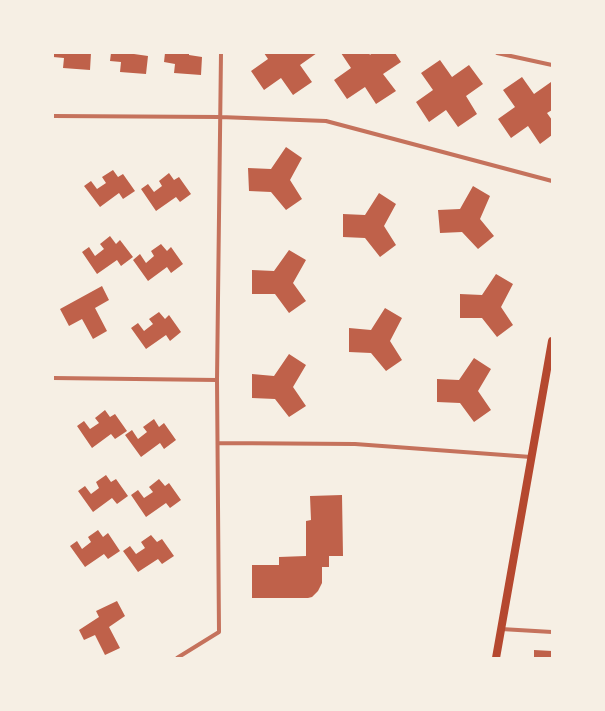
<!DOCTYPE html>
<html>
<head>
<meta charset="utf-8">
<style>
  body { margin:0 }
  #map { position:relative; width:605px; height:711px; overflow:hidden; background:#f6efe4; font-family:"Noto Serif",serif }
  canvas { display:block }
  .frame { position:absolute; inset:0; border:54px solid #f6efe4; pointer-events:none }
</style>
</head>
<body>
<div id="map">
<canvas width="605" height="711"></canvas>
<div class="frame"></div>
</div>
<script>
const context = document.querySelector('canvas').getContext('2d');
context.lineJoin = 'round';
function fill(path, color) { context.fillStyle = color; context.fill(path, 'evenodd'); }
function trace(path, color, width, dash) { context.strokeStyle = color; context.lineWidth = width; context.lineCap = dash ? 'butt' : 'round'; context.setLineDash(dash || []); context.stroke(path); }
fill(new Path2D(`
  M53,53H91L90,70L63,68L64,58L53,57Z
  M111,53H134V54L148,56L146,74L120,72L121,62L110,61Z
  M165,53H189V55L202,57L201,75L174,73L175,64L164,62Z
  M264,53H317L300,65L312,82L293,95L281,78L264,90L251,71L268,59Z
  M341,53H369L370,55L372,53H395L401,62L383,74L396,91L376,104L365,87L347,99L334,80L351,68Z
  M440,60L452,77L469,65L483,84L466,96L477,114L458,127L446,110L429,122L416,102L433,90L421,73Z
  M522,77L534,94L551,82L552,83V110L547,113L552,120V135L540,144L528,126L511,138L498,119L515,107L503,90Z
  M286,147L302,158L290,180L302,199L286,210L271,192L249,191L248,168L271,169Z
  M113,170L118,177L123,174L135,191L123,199L119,193L100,207L84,186L91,181L97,189L106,183L102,177Z
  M169,173L174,180L179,177L191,194L180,202L176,197L156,211L141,189L148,184L154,192L162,186L159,181Z
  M473,186L490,196L480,219L494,236L478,249L462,232L440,233L438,210L460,209Z
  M379,193L396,204L384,226L396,245L380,257L365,238L343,237V214L365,215Z
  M110,236L116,244L120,240L133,257L121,266L117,260L97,274L82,252L89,247L95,256L104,249L100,244Z
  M161,244L167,251L171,247L183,264L171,273L167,267L148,281L133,260L140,254L146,263L154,256L151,251Z
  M289,250L306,260L293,283L306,301L289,313L275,294H252V270L274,271Z
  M496,274L513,284L501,307L513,325L497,337L482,318H460V294L482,295Z
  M102,286L109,300L95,308L107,331L93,339L82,319L69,326L60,309Z
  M385,308L402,318L390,341L402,360L386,371L371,353L349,352V328L371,330Z
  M159,312L165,319L169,315L181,332L170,341L166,335L146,349L131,328L138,323L144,331L153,324L149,319Z
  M289,354L306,365L293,387L306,406L289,417L275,399L252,398V374L274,376Z
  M474,358L491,369L478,391L491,410L474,422L460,403L437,402V379L459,380Z
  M105,410L110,417L115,414L127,431L115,439L111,434L92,448L77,426L84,421L90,429L99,423L95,418Z
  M154,419L159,427L164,423L176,440L164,449L160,443L141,457L125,435L132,430L138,439L147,432L143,427Z
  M106,475L111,482L116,479L128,496L117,504L112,498L93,512L78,491L85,486L91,494L99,488L96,482Z
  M159,479L165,486L169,483L181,500L170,508L166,503L146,517L131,495L138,490L144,498L153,492L149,487Z
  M342,495L343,556H329V567H322V583L318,591L312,597L308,598H252V565H279V557L306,556V521L311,520L310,496Z
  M98,530L103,537L108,533L120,551L108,559L104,554L85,567L70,546L77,541L82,549L91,542L88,537Z
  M151,535L157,542L162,539L174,556L162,564L158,559L138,572L123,551L130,546L136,554L145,548L141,542Z
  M117,601L125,616L109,627L120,648L105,655L95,635L84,640L79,630L99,617L96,611Z
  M534,650L552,651V658H534Z`), '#bf614a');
trace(new Path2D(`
  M497,53L552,65
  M53,116L220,117L326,121L552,181
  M53,378L217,380
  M218,443L355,444L531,457
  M501,629L552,632
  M177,658L219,632L217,380L221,53`), '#c5725c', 4);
trace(new Path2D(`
  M496,658L552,341`), '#b5482f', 8);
</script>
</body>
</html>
